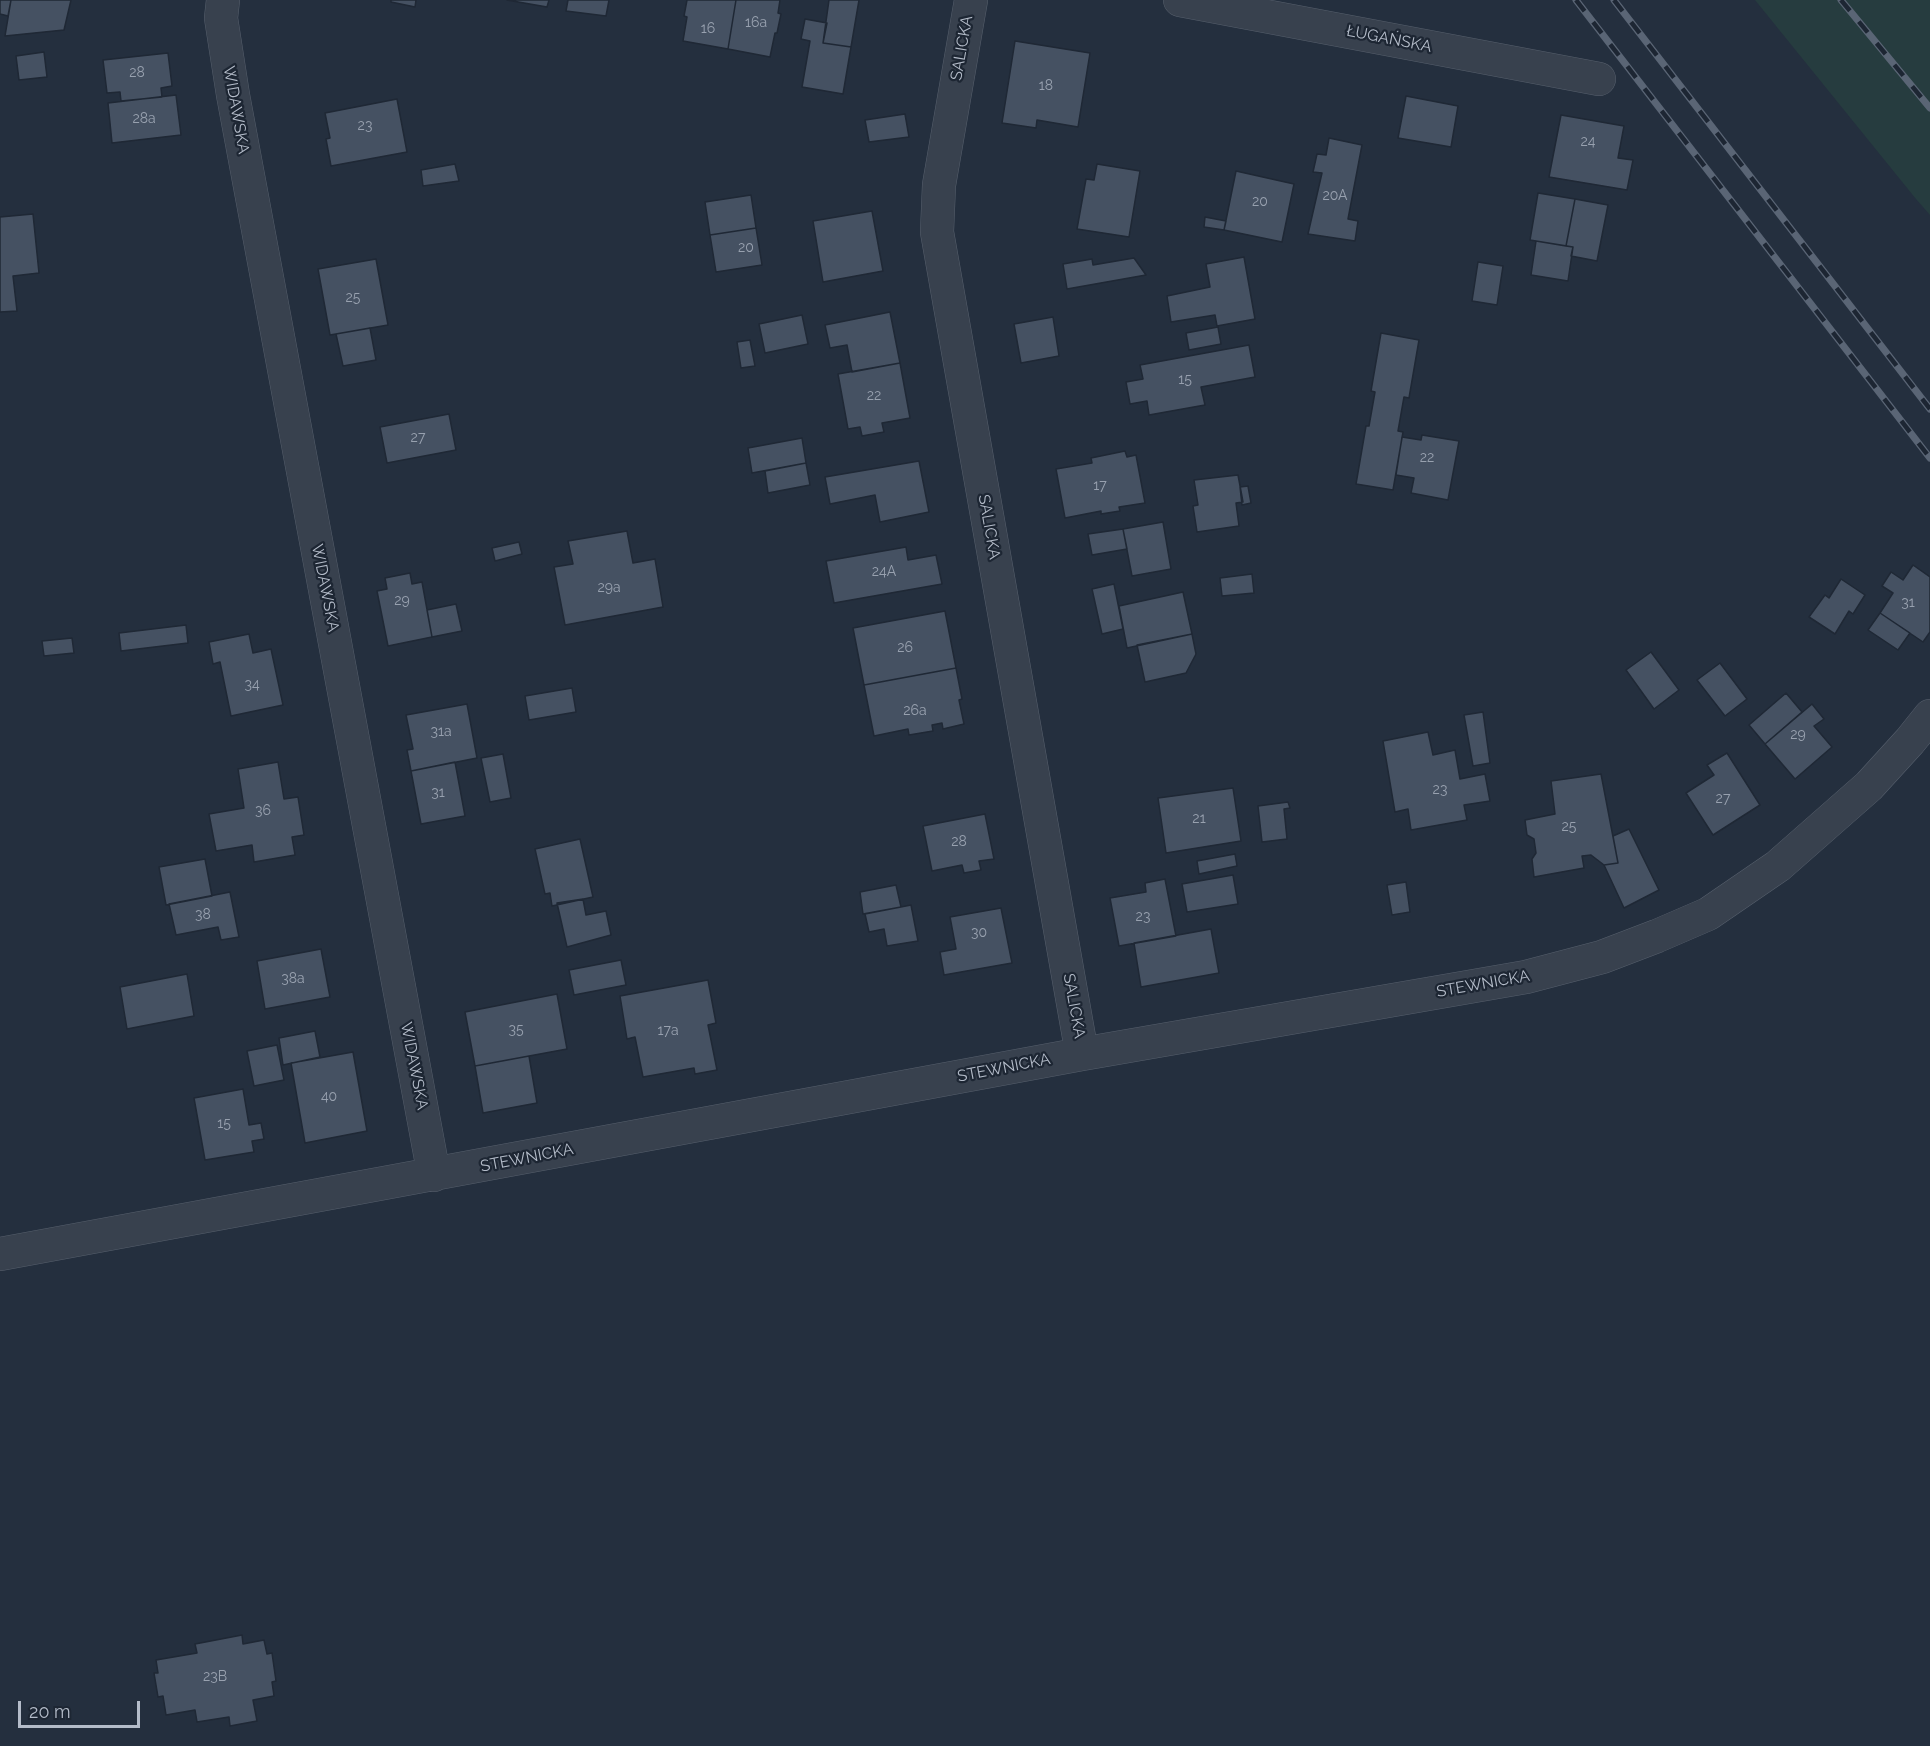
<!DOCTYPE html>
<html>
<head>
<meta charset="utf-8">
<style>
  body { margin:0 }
  #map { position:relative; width:1930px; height:1746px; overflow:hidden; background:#242f3e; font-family:Raleway,sans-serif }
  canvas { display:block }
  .scale { position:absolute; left:18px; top:1701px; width:122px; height:27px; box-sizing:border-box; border:3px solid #b4bcc9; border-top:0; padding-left:8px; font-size:18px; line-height:21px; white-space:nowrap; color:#b4bcc9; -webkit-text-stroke:4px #1d2633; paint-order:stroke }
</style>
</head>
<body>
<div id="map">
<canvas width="1930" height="1746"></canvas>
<div class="scale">20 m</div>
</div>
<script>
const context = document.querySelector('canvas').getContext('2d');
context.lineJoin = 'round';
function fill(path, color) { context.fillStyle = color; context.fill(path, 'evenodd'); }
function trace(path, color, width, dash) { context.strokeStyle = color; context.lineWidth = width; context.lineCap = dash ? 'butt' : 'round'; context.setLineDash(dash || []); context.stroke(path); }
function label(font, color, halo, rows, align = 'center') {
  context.font = font + ' Raleway,sans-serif'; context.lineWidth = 4.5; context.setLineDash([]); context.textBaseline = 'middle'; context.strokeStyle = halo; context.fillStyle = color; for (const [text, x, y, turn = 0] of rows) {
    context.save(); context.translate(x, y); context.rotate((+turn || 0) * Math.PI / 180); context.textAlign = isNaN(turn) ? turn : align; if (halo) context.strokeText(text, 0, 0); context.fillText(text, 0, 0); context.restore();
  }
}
fill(new Path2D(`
  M1755,0H1930V215L1916,199Z`), '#263c3f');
const building = new Path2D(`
  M0,0H11L8,16L0,14Z
  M11,0H71L64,30L5,36Z
  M391,0H416L415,7L391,2Z
  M507,0H549L547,7Z
  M568,0H609L606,16L566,11Z
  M687,0H736L728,49L683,41L687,17L684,16Z
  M736,0H780L778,13L781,14L777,33H775L770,57L728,49Z
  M829,0H859L851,47L823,43Z
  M805,19L827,23L823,43L851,47L843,94L802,87L810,41L801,39Z
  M1015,41L1090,53L1078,127L1037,120L1036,128L1002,123Z
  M44,52L47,77L19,80L16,56Z
  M168,53L172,86L161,88L162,97L121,101L120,92L107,93L103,60Z
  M176,95L181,135L112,143L108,103Z
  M1406,96L1458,106L1451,147L1398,138Z
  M397,99L407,152L331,166L326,139L330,138L325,113Z
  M905,114L909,137L869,142L865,120Z
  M1561,115L1624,126L1618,158L1633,160L1627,190L1549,177Z
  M1329,138L1362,145L1348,219L1358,221L1355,241L1308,234L1322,173L1313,172L1317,154L1326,155Z
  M455,164L459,181L423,186L421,170Z
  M1097,164L1140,171L1129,237L1077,229L1086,179L1094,180Z
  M1236,171L1294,184L1282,242L1224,230Z
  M1538,193L1575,199L1566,246L1530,240Z
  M751,195L756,228L710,235L705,202Z
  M1575,199L1608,205L1597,261L1571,256L1573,247L1566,246Z
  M872,211L883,271L823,282L813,221Z
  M33,214L39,273L13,276L17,311L0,312V217Z
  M1205,217L1226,221L1224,230L1204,227Z
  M756,228L762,265L716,272L710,235Z
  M1536,241L1573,247L1568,281L1531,275Z
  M1244,257L1255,319L1217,326L1215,315L1171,322L1167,296L1210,287L1206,264Z
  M1134,258L1146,275L1067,289L1063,264L1092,259L1093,265Z
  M376,259L388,325L330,335L318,269Z
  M1478,262L1503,266L1497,305L1472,301Z
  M890,312L900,363L852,372L847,345L830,348L825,325Z
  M802,315L808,344L765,353L759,324Z
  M1053,317L1059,356L1021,363L1014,324Z
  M1218,327L1221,344L1189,350L1186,333Z
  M370,328L376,360L343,366L336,334Z
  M1381,333L1419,340L1409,398L1404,397L1398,431L1403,432L1393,490L1356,484L1366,426H1369L1375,392L1371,391Z
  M750,340L755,366L741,368L737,342Z
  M1249,345L1255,377L1201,387L1205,405L1149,415L1147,401L1130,404L1126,382L1143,379L1140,365Z
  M900,363L910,418L882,423L884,432L862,436L860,427L848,429L838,374Z
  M449,414L456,450L387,463L380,427Z
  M1422,435L1459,441L1448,500L1411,493L1414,478L1396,475L1402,437L1421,440Z
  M802,438L806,463L752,473L748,448Z
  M1125,451L1127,457L1136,455L1145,503L1119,507L1120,511L1101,514V511L1065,518L1056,469L1092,463L1091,458Z
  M919,461L929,512L880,522L875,495L830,504L825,477Z
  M806,463L810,485L768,493L765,471Z
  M1238,475L1243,502L1236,503L1239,526L1197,532L1193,506L1198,505L1194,480Z
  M1248,486L1251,503L1242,505L1240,487Z
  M1163,522L1171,569L1132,576L1123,529Z
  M1123,529L1127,549L1092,555L1088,534Z
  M627,531L633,563L655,559L663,607L565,625L554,567L573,564L568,541Z
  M519,542L522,554L495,561L492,548Z
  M906,547L908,560L936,555L942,584L834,603L826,561Z
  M1913,565L1930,577V632L1923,642L1880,613L1893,593L1882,586L1891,572L1903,580Z
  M410,573L412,584L422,582L432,637L388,646L377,591L387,589L385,578Z
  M1252,574L1254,593L1222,596L1220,578Z
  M1841,579L1865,595L1853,614L1849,611L1835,634L1809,617L1825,595L1829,598Z
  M1114,584L1123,629L1102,634L1092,589Z
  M1183,592L1192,634L1127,648L1119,606Z
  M456,604L462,631L432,637L427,610Z
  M945,611L956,668L864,685L853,628Z
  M1880,613L1910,633L1898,650L1868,630Z
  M186,625L188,643L121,651L119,633Z
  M249,634L253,653L271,649L283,705L231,716L220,662L213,664L209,642Z
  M1192,634L1196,654L1186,673L1145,682L1137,645Z
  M72,638L74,653L44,656L42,641Z
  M1651,652L1679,690L1654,709L1626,670Z
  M1720,663L1747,699L1725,716L1697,680Z
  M956,668L962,699L959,700L964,724L943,729L942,723L932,725L933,731L909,735L908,729L874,736L864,685Z
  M572,688L576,712L529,720L525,696Z
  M1786,693L1802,712L1765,744L1749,725Z
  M467,704L477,758L411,771L407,750L413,749L406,715Z
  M1812,704L1824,719L1814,726L1832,747L1795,779L1765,744Z
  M1483,712L1490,763L1473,766L1464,715Z
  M1428,732L1433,755L1455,750L1460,779L1485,774L1490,801L1464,805L1467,820L1411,830L1408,809L1395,812L1383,741Z
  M1727,753L1760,805L1713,835L1686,793L1714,775L1707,765Z
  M503,754L511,798L490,802L481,758Z
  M278,762L284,799L298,797L304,835L292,837L295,855L254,862L252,845L216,851L209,814L244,808L238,769Z
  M455,762L465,816L421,824L411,771Z
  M1601,774L1618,863L1604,865L1591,855L1582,856L1584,868L1534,877L1532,859L1536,853L1534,839L1527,835L1525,820L1555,814L1551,781Z
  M1233,788L1241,841L1166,853L1158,798Z
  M1288,802L1290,808L1284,809L1287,839L1262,842L1258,806Z
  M985,814L994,859L979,861L981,870L964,873L962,865L932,871L923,826Z
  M1629,829L1659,890L1624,908L1604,865L1618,863L1613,836Z
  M580,839L593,897L552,906L550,893L545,894L535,849Z
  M1235,854L1237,866L1199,874L1197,861Z
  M205,859L212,896L166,905L159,867Z
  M1233,875L1238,904L1187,912L1182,884Z
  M1165,879L1176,936L1119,946L1110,898L1146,892L1145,883Z
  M1406,882L1410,912L1392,915L1387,885Z
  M896,885L901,907L863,914L860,892Z
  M230,892L239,937L221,940L218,927L176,935L169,904Z
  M583,899L586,915L606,911L611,935L567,947L557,903Z
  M911,905L918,941L887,946L884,929L869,932L865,914Z
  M1001,908L1012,963L944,975L940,952L956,949L950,917Z
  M1211,929L1219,973L1141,987L1134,943Z
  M321,949L330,997L265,1009L257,961Z
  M621,960L626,985L574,995L569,970Z
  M187,974L194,1016L127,1029L120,987Z
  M708,980L716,1023L708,1025L717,1070L695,1074L694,1068L643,1077L635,1037L627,1039L620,996Z
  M557,994L567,1049L475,1066L465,1012Z
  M315,1031L320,1057L283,1065L279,1038Z
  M277,1045L284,1080L254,1086L247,1051Z
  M353,1052L367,1131L305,1143L291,1063Z
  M529,1056L537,1103L483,1113L475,1066Z
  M243,1089L249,1125L261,1123L264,1139L252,1141L254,1152L205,1160L194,1098Z
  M242,1635L243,1644L264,1640L267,1654L272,1653L276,1681L272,1682L274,1696L253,1700L257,1721L230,1726L229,1717L197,1722L195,1710L166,1715L163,1696L158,1697L154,1673H158L156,1660L197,1653L195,1644Z`);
fill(building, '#455162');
trace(building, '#1f2835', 1.5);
const minor = new Path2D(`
  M223,0L221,18L233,95L434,1175
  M971,0L939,185L937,232L1082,1054
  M1180,0L1599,79
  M0,1254L1082,1054L1526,977L1602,957L1657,936L1708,914L1778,866L1869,786L1910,741L1930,716`);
trace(minor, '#565f6c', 34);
trace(minor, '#38414e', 33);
const rail = new Path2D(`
  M1576,0L1930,458
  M1614,0L1930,409
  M1841,0L1930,108`);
trace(rail, '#5a6575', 7);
trace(rail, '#1d2633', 4.5, [14]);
label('14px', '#98a1af', null, [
  ["16a",756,23],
  ["16",708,29],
  ["28",137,73],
  ["18",1046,86],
  ["28a",144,119],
  ["23",365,126],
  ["24",1588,142],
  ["20A",1335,196],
  ["20",1260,202],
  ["20",746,248],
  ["25",353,298],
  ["15",1185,380],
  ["22",874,396],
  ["27",418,438],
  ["22",1427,458],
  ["17",1100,486],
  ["24A",884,572],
  ["29a",609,588],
  ["29",402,601],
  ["31",1908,603],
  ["26",905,648],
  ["34",252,685],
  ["26a",915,711],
  ["31a",441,732],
  ["29",1798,735],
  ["23",1440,790],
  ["31",438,793],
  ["27",1723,799],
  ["36",263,811],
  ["21",1199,819],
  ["25",1569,827],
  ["28",959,842],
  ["38",203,915],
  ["23",1143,917],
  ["30",979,933],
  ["38a",293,979],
  ["35",516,1030],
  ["17a",668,1031],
  ["40",329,1097],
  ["15",224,1124],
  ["23B",215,1677]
]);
label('16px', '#b4bcc9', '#1d2633', [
  ["ŁUGAŃSKA",1389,39,11],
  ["SALICKA",962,48,-80],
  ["WIDAWSKA",236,110,80],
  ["SALICKA",989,527,80],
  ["WIDAWSKA",325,588,79],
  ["STEWNICKA",1483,984,-10],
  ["SALICKA",1074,1006,80],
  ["WIDAWSKA",414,1066,79],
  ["STEWNICKA",1004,1068,-11],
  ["STEWNICKA",527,1158,-11]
]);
</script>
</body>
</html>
